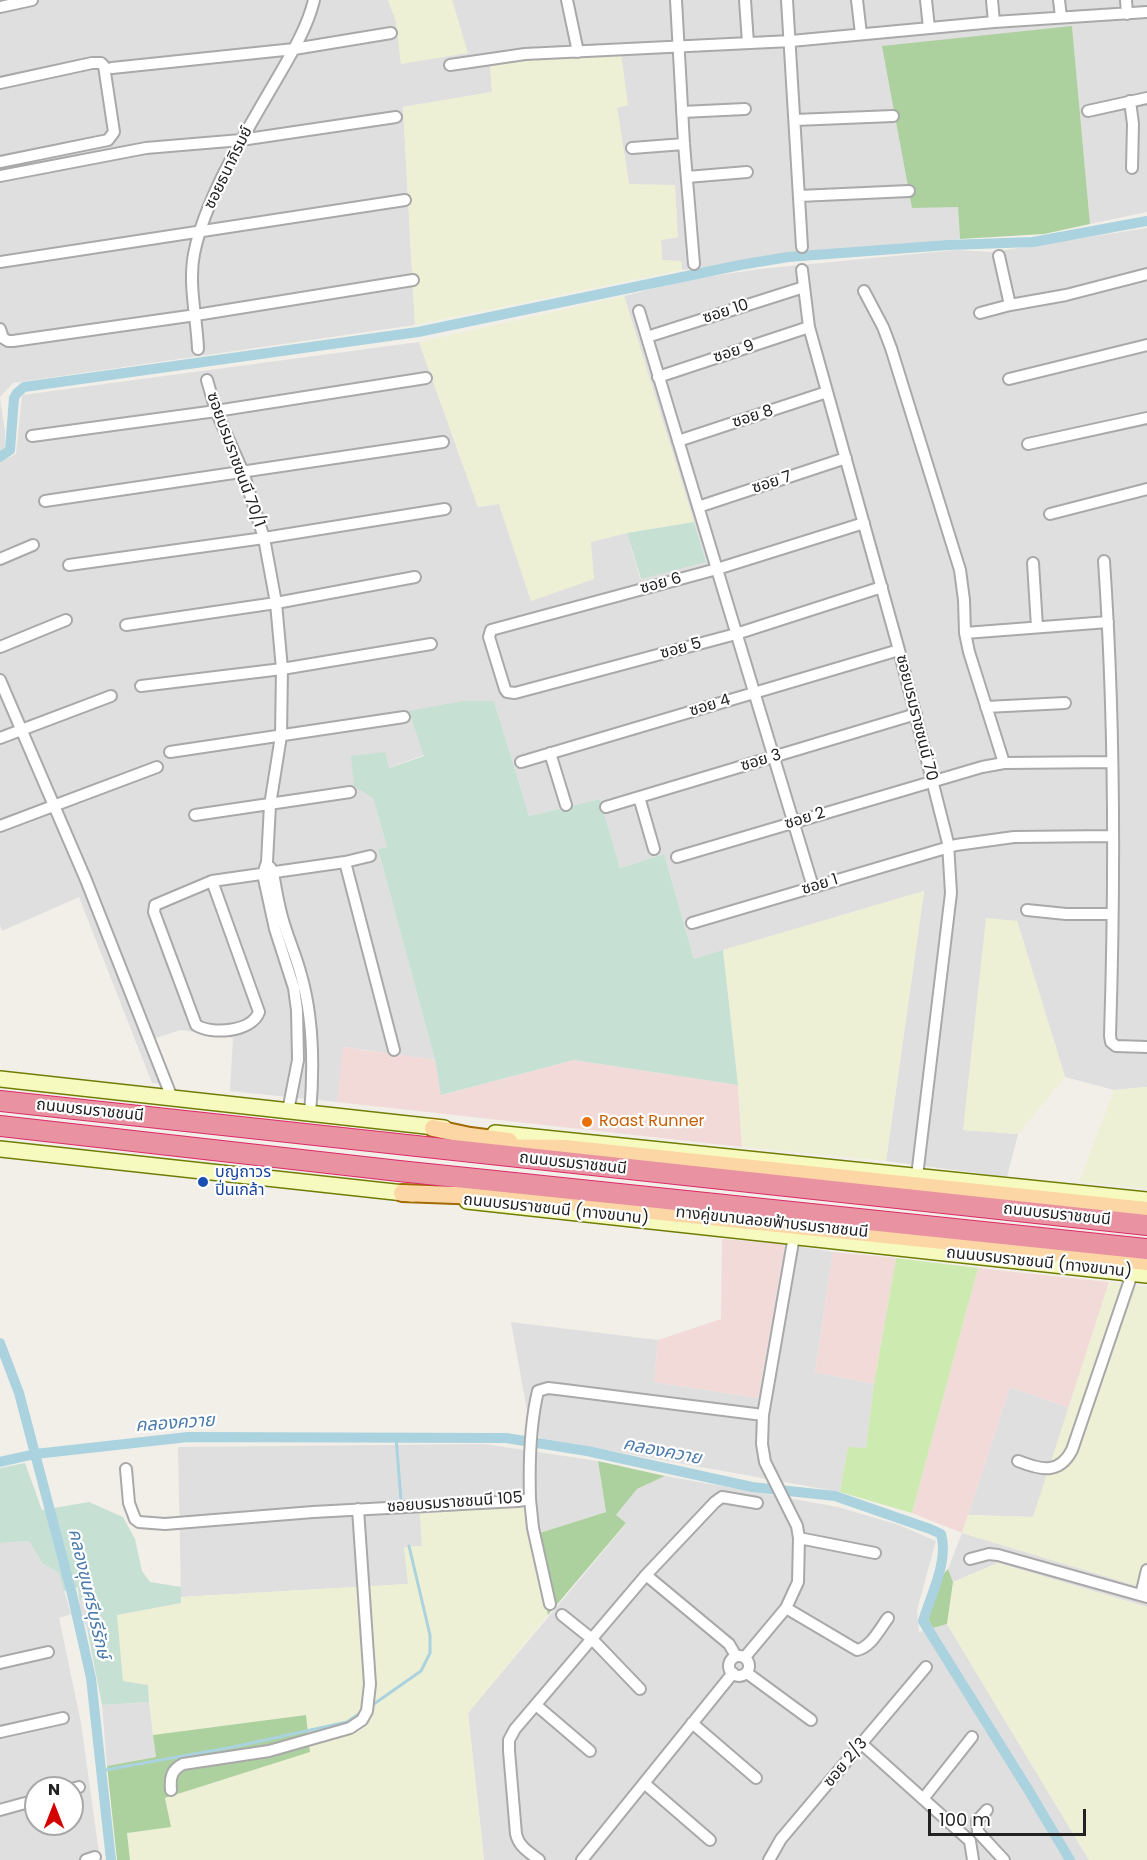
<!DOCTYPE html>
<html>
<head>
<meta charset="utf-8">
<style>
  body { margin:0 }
  #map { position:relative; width:1147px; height:1860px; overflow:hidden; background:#f2efe9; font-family:Poppins,sans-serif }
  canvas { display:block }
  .north { position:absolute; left:24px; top:1776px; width:60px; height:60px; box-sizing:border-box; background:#fff; border:2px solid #a7a7a7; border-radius:50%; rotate:0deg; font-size:16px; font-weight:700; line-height:24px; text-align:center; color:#222 }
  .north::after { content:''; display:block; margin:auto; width:21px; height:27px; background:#d40000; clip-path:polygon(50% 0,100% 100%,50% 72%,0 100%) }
  .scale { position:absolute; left:928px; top:1809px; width:158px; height:27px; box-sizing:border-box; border:3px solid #222; border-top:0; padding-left:8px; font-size:18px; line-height:21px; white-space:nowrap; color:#222; -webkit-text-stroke:4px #fff; paint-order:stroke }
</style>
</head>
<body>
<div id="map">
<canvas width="1147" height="1860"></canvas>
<div class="north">N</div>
<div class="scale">100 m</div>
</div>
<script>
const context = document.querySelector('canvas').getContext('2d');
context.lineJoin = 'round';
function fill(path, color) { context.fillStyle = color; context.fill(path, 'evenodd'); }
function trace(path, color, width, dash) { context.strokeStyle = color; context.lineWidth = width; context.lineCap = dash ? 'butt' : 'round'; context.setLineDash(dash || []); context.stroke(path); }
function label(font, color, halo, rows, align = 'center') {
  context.font = font + ' Poppins,"Noto Sans Thai",sans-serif'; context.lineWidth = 4.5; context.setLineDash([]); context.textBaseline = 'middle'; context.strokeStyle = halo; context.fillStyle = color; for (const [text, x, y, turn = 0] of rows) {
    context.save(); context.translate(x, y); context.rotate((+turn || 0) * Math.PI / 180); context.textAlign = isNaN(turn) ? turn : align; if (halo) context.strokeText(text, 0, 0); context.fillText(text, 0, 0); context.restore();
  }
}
fill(new Path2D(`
  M0,0H388L396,21L401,63L467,53L452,0H1147V212L1090,224L1072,27L958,207L960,239L682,270L681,261H662L661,240L678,237L629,184L617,108L628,105L490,63L492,92L403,107L415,325L13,383L0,397Z
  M1147,228V1087L1114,1090L1065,1077L1017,921L964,1130L1018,1134L1007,1177L886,1161L924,891L694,959L664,854L620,868L600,799L529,816L494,701L424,755L388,768L373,798L387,847L378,849L435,1060L344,1047L337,1102L230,1091L233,1038L181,1030L155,1038L172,1084L152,1083L79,897L2,931L0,924V462L16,454L22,395L419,342L478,507L499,504L531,601L591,542L627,533L640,579L706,561L624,296L687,280L759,269L956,250L992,252Z
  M0,398L5,432V447L0,452Z
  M785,1244L833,1252L815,1372L874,1384L866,1448H848L840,1492L540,1438L527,1410L511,1322L658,1340L654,1382L758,1398Z
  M1010,1387L1070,1408L1033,1517L968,1515Z
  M484,1444L598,1461L606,1512L530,1536L420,1514L422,1546L404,1547L409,1584L181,1597L178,1447Z
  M665,1476L838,1507L899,1525L936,1541L917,1610L919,1632L947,1624L1089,1860H484L468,1713L626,1524L616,1515L637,1489Z
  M962,1533L1137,1585L1147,1565V1607L998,1563L953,1582L948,1569Z
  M29,1541L42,1563L59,1573L71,1614L59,1618L81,1723L100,1860H0V1543ZM36,1788H72V1824H36Z
  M95,1597L99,1624L87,1628L81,1616L79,1599Z
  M149,1702L156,1757L107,1766L102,1705Z`), '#e0dfdf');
fill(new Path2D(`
  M343,1047L435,1060L442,1095L574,1060L738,1085L742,1147L337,1102Z
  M722,1239L785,1244L758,1398L654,1382L658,1340L721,1319Z
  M833,1252L896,1258L874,1384L815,1372Z
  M978,1268L1109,1282L1070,1408L1010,1387L962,1533L912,1513Z`), '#f2dad9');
fill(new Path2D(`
  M388,0H452L468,53L401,64L396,21Z
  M621,53L628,105L617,108L629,184L675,185L678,237L661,240L662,260L681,261L682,270L415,325L403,107L492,92L490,63Z
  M624,296L694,522L627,533L591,542L594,579L531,601L499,504L478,507L419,342Z
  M924,891L886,1161L742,1147L738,1085L723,950Z
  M986,918L1017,921L1065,1077L1018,1134L963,1130Z
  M1147,1087V1189L1079,1182L1114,1090Z
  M1109,1282L1147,1287V1565L1137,1586L962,1533L968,1515L1033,1517Z
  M524,1506L548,1615L468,1713L484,1860H130L127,1833L165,1798L310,1751L305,1715L153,1735L148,1685L123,1681L117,1615L181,1603L182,1597L408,1584L404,1547L422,1546L420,1514Z
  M998,1563L1147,1607V1860H1089L947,1624L953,1582Z`), '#eef0d5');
fill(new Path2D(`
  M896,1258L978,1268L912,1513L840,1492L848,1447L866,1448L874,1384Z`), '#cdebb0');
fill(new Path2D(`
  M1072,26L1090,224L1044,234L960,239L958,207L912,208L882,46Z
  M598,1461L665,1476L637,1489L616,1515L626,1523L548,1615L530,1536L606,1512Z
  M948,1569L953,1582L947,1624L933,1628L928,1619L939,1578Z
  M306,1715L310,1752L165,1798L171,1827L127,1833L130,1860H117L107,1766L156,1757L153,1735Z`), '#add19e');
fill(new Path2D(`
  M694,522L706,562L641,579L627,533Z
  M463,701H494L529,816L600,799L620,868L664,854L694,959L723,950L738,1085L574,1060L441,1095L435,1060L378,849L387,847L373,798L354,786L351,756L385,752L389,768L424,756L409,711Z
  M25,1463L42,1510L89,1502L123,1517L135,1539L142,1571L150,1582L181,1587V1603L117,1615L123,1681L148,1685L149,1702L102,1705L87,1628L99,1624L95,1597L79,1599L78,1587L64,1591L59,1573L42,1563L29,1541L0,1543V1468Z`), '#c6e0d4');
trace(new Path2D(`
  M396,1437L401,1500
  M371,1706L421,1671L430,1653V1635L409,1546
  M100,1771L238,1746L347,1722L363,1711`), '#aad3df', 3);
trace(new Path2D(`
  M0,457L10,450L14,398L17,393L24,387L418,332L740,265L788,257L948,245L1033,242L1147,221
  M0,1343L19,1393L72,1594L91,1678L111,1860
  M0,1462L35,1454L188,1437L506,1438L587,1451L752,1487L835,1496L930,1529L941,1534C949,1560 931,1595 923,1621L1029,1791L1070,1860`), '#aad3df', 10);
const street = new Path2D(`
  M567,0L578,52
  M676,0L684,144L694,264
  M745,0L748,43
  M787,0L802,247
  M857,0L861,34
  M926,0L929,28
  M992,0L994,22
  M1059,0L1061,17
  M1126,0L1127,14
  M0,7L32,0
  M450,65L525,54L791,41L994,22L1147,12
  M112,68L294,49L391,33
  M0,83L92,63H101L104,66L114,132L108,140L0,162
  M1130,101L1133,124L1132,168
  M1088,111L1147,98
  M682,112L745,109
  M795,120L893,116
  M632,148L684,144
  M0,176L146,148L241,140L396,117
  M687,177L747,172
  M799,196L909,191
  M999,256L1010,305
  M0,262L405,200
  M802,270L809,327L899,650L948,843L951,893L917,1176
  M864,291L883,327L891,348L960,570L964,600L965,633L969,652L1004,763
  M639,311L813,887
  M980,313L1010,305L1066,295L1147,274
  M0,329L3,338L8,341H13L196,315L413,280
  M647,337L804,287
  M198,349C197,319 188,284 194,254C205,198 246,132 275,82C290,56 307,29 314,0
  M658,377L809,327
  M1009,379L1147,345
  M207,380L216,411L243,472L264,538L276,603L282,669L281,736L270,805L267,862L263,874L275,929L294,988L297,1010L298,1060L288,1111
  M32,436L216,411L426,378
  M678,441L827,392
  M1028,444L1147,418
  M45,501L443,442
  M698,507L846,458
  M1050,514L1147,489
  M864,523L717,569L491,630L489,637L505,689L507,692L515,693L736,634L882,587
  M0,559L33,545
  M1104,561C1115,719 1115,878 1110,1036L1111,1042L1116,1046L1147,1047
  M1033,563L1037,627
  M69,565L264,538L445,509
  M126,625L276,603L415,577
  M965,633L1108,622
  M0,647L66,620
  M0,680L86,880L172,1098
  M141,686L282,669L431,644
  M986,707L1065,703
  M0,738L111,696
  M170,752L404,717
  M550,753L566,805
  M521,762L899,650
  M639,797L654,849
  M606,807L916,714
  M195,815L350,792
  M0,826L157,767
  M677,857L982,767L1004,763L1112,762
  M345,862L394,1050
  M270,867L273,872C276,891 279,909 285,927C290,943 297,959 301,975C314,1020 314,1068 310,1114
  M212,881L259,1012C252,1032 211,1035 196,1025L154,912L155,905L212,881L345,862L370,856
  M1027,910L1066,914H1111
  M692,923L956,845L1014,837L1112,836
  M1018,1461C1041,1470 1059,1475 1072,1450L1132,1274
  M126,1469L129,1503L135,1519L139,1522L165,1524L313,1512L518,1501L530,1499C529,1466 530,1424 538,1391L548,1388L565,1390L763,1415
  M530,1499L533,1528L550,1604
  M799,1538L875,1553
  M970,1559L989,1554L998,1555L1147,1597
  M646,1575L729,1644L736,1656
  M1141,1595L1147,1570
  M786,1608L857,1650C871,1647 879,1630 888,1618
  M562,1615L592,1639L640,1689
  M729 1666a10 10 0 1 1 20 0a10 10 0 1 1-20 0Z
  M745,1657L786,1608L798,1582L799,1538L797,1526L765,1462L762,1444L763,1415L794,1236
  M0,1663L48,1652
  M747,1673L811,1720
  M536,1705L590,1751
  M692,1723L756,1778
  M0,1732L63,1718
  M862,1744L970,1841L973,1860
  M644,1783L710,1840
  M72,1789L79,1787
  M171,1790C170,1778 171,1770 183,1764L269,1751L350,1728L362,1720L367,1711L370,1684L358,1509
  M923,1799L972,1737
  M0,1810L36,1800
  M987,1810L977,1821L978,1832L1004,1860
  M86,1860L95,1857
  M539,1860C529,1852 519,1847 516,1834L509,1751V1740L515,1729L646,1575L715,1502L722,1497L757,1503
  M582,1860L733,1673
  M769,1860L781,1839L926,1667`);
const secondary = new Path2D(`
  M0,1079L444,1128
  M495,1133L1147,1200
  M0,1149L413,1194
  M467,1201L1147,1275`);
const primary = new Path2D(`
  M433,1128L470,1136L509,1141
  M497,1147L565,1148L1147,1210
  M468,1187L540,1199L603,1206L1147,1262
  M402,1193L482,1196`);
const highway = new Path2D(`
  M0,1101L1147,1225
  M0,1126L399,1171L1147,1249`);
trace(street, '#a9a9a9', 14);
trace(secondary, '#707d05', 18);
trace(primary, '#a06b00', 20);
trace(highway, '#dc2a67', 22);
trace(street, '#fff', 10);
trace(secondary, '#f7fabf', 15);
trace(primary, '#fcd6a4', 16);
trace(highway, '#e892a2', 20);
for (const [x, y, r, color] of [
  [587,1122,6,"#e8710a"],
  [203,1182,6,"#1a4fb4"]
]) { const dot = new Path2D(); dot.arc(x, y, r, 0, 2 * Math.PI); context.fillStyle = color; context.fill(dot); trace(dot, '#fff', 2); }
label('16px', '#222', '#fff', [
  ["ซอยธนาภิรมย์",229,168,-64],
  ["ซอย 10",726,312,-18],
  ["ซอย 9",734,352,-18],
  ["ซอย 8",753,417,-18],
  ["ซอยบรมราชชนนี 70/1",235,460,70],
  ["ซอย 7",772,483,-18],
  ["ซอย 6",661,584,-15],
  ["ซอย 5",681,649,-15],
  ["ซอย 4",710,706,-17],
  ["ซอยบรมราชชนนี 70",916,718,76],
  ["ซอย 3",761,761,-17],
  ["ซอย 2",805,819,-17],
  ["ซอย 1",820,885,-17],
  ["ถนนบรมราชชนนี",90,1111,6],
  ["ถนนบรมราชชนนี",573,1164,6],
  ["ถนนบรมราชชนนี (ทางขนาน)",556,1210,6],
  ["ถนนบรมราชชนนี",1057,1215,6],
  ["ทางคู่ขนานลอยฟ้าบรมราชชนนี",772,1223,6],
  ["ถนนบรมราชชนนี (ทางขนาน)",1039,1263,6],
  ["ซอยบรมราชชนนี 105",455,1503,-4],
  ["ซอย 2/3",846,1763,-50]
]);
label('16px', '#c56008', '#fff', [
  ["Roast Runner",599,1122]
], 'left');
label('16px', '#164399', '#fff', [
  ["บุญถาวร",215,1173],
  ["ปิ่นเกล้า",215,1191]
], 'left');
label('italic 18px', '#4a7aab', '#fff', [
  ["คลองควาย",175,1424,-4],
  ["คลองควาย",662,1452,11],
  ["คลองขุนศรีบุรีรักษ์",88,1594,77]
]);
</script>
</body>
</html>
